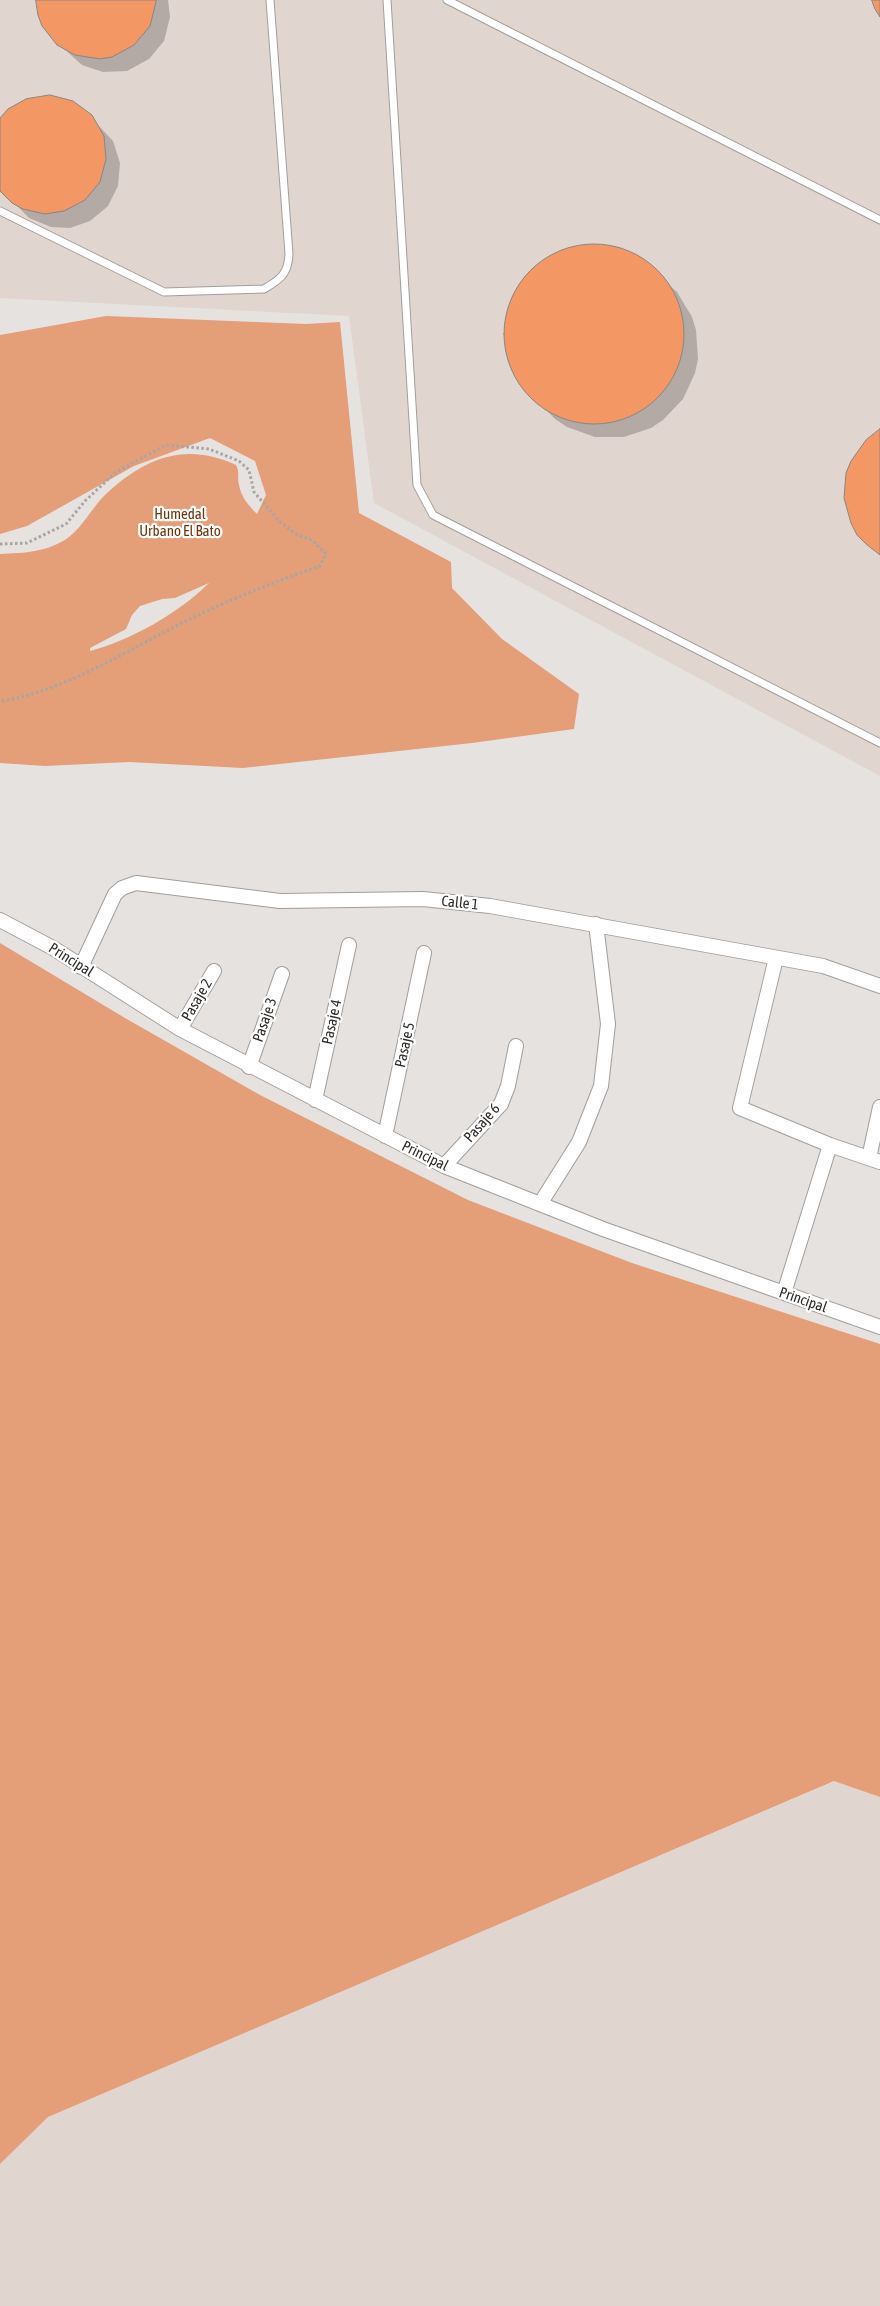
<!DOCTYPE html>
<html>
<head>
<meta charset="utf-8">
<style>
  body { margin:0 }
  canvas { display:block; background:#e6e2e0 }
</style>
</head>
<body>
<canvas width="880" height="2306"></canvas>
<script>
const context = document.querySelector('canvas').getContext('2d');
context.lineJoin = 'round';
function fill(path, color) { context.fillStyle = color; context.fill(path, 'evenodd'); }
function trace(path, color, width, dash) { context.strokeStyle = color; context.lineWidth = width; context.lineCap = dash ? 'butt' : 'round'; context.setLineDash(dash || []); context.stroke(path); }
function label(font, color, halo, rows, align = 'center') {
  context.font = font + ' "Asap Condensed",sans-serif'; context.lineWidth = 4.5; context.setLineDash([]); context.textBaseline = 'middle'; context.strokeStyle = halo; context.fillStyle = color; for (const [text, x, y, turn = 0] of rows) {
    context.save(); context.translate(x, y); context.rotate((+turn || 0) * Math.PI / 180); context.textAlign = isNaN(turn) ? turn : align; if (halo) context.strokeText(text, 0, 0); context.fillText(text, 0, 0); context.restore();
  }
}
fill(new Path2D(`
  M0,0H880V776L374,503L349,316L0,298Z
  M835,1781L880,1797V2306H0V2164L48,2117Z`), '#e0d5cf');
fill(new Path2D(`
  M106,316L306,324L340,322L359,513L451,562L452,588L502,639L579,694L574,729L472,743L243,768L129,762L45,766L0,763V554C24,553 49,552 69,537C83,526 92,508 104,496C143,459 184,441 236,465C240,473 237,477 239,485C241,497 249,506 257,514L266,495L255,461L210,438L134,466L27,526L0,534V335ZM209,583C179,613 131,640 90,651V648L126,629L132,615L140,606L162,599L175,598Z
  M0,943L125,1018L260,1095L468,1200L632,1263L880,1344V1797L834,1781L48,2117L0,2164Z`), '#e49e78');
fill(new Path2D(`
  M38,0H168L170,17L164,41L149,59L127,71L103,72L82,65L50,36Z
  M82,108L113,141L120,163L118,186L108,206L90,221L70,228L51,227L29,218L0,188V121Z
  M581,247H611L639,258L677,292L692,317L696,330L698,359L695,373L683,399L663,420L651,428L624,437H595L567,427L555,419L519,382L508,355L506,326L513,298L530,273L541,264L567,250Z`), '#0003');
const building = new Path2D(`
  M36,0H156V2L150,26L134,45L112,57L100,59L75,55L57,45L42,26L38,15Z
  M872,0H880V17L875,9Z
  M50,95L73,101L92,115L104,136L106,159L100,182L85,200L64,211L45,214L23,209L12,203L0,191V118L8,109L26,99Z
  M504 334a90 90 0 1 1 180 0a90 90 0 1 1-180 0Z
  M880,429V555L866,544L857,535L851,523L844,498L846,473L851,461L866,440Z`);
fill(building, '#f39764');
trace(building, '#8a8684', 1);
const lane = new Path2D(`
  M387,0L417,485L433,515L880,743
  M447,0L880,220
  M0,211L164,292L264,289C281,279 288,274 289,254L270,0`);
const street = new Path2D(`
  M0,920L53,948L180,1029L444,1166L603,1229L880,1327
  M776,958L740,1108L830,1145L880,1162
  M81,967L115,894L122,888L136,883L280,901L423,899L490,906L823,966L880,986
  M180,1029L214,971
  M249,1067L282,974
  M315,1100L349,945
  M385,1136L424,953
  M869,1158L880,1107
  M444,1166L501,1104L508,1086L516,1046
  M540,1204L579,1142L601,1086L608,1024L596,924
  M784,1293L830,1145`);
trace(lane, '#a29e9c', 9);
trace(street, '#a29e9c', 16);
trace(new Path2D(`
  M0,544L27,543L66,524L85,501L116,472L166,445L209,449L239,461L249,470L254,492L280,522L296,534L312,540L326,554L320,566C274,582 228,600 184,622C130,649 59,694 0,701`), '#a9a5a4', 3, [2.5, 2.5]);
trace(lane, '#fff', 7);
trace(street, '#fff', 14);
label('15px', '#6f350f', '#fff', [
  ["Humedal",180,514],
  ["Urbano El Bato",180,531]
]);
label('15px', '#2e2c2b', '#fff', [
  ["Calle 1",460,903,6],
  ["Principal",71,960,32],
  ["Pasaje 2",197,1000,-60],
  ["Pasaje 3",265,1020,-71],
  ["Pasaje 4",332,1022,-78],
  ["Pasaje 5",405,1045,-78],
  ["Pasaje 6",482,1123,-49],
  ["Principal",425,1156,26],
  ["Principal",803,1300,19]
]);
</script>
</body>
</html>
